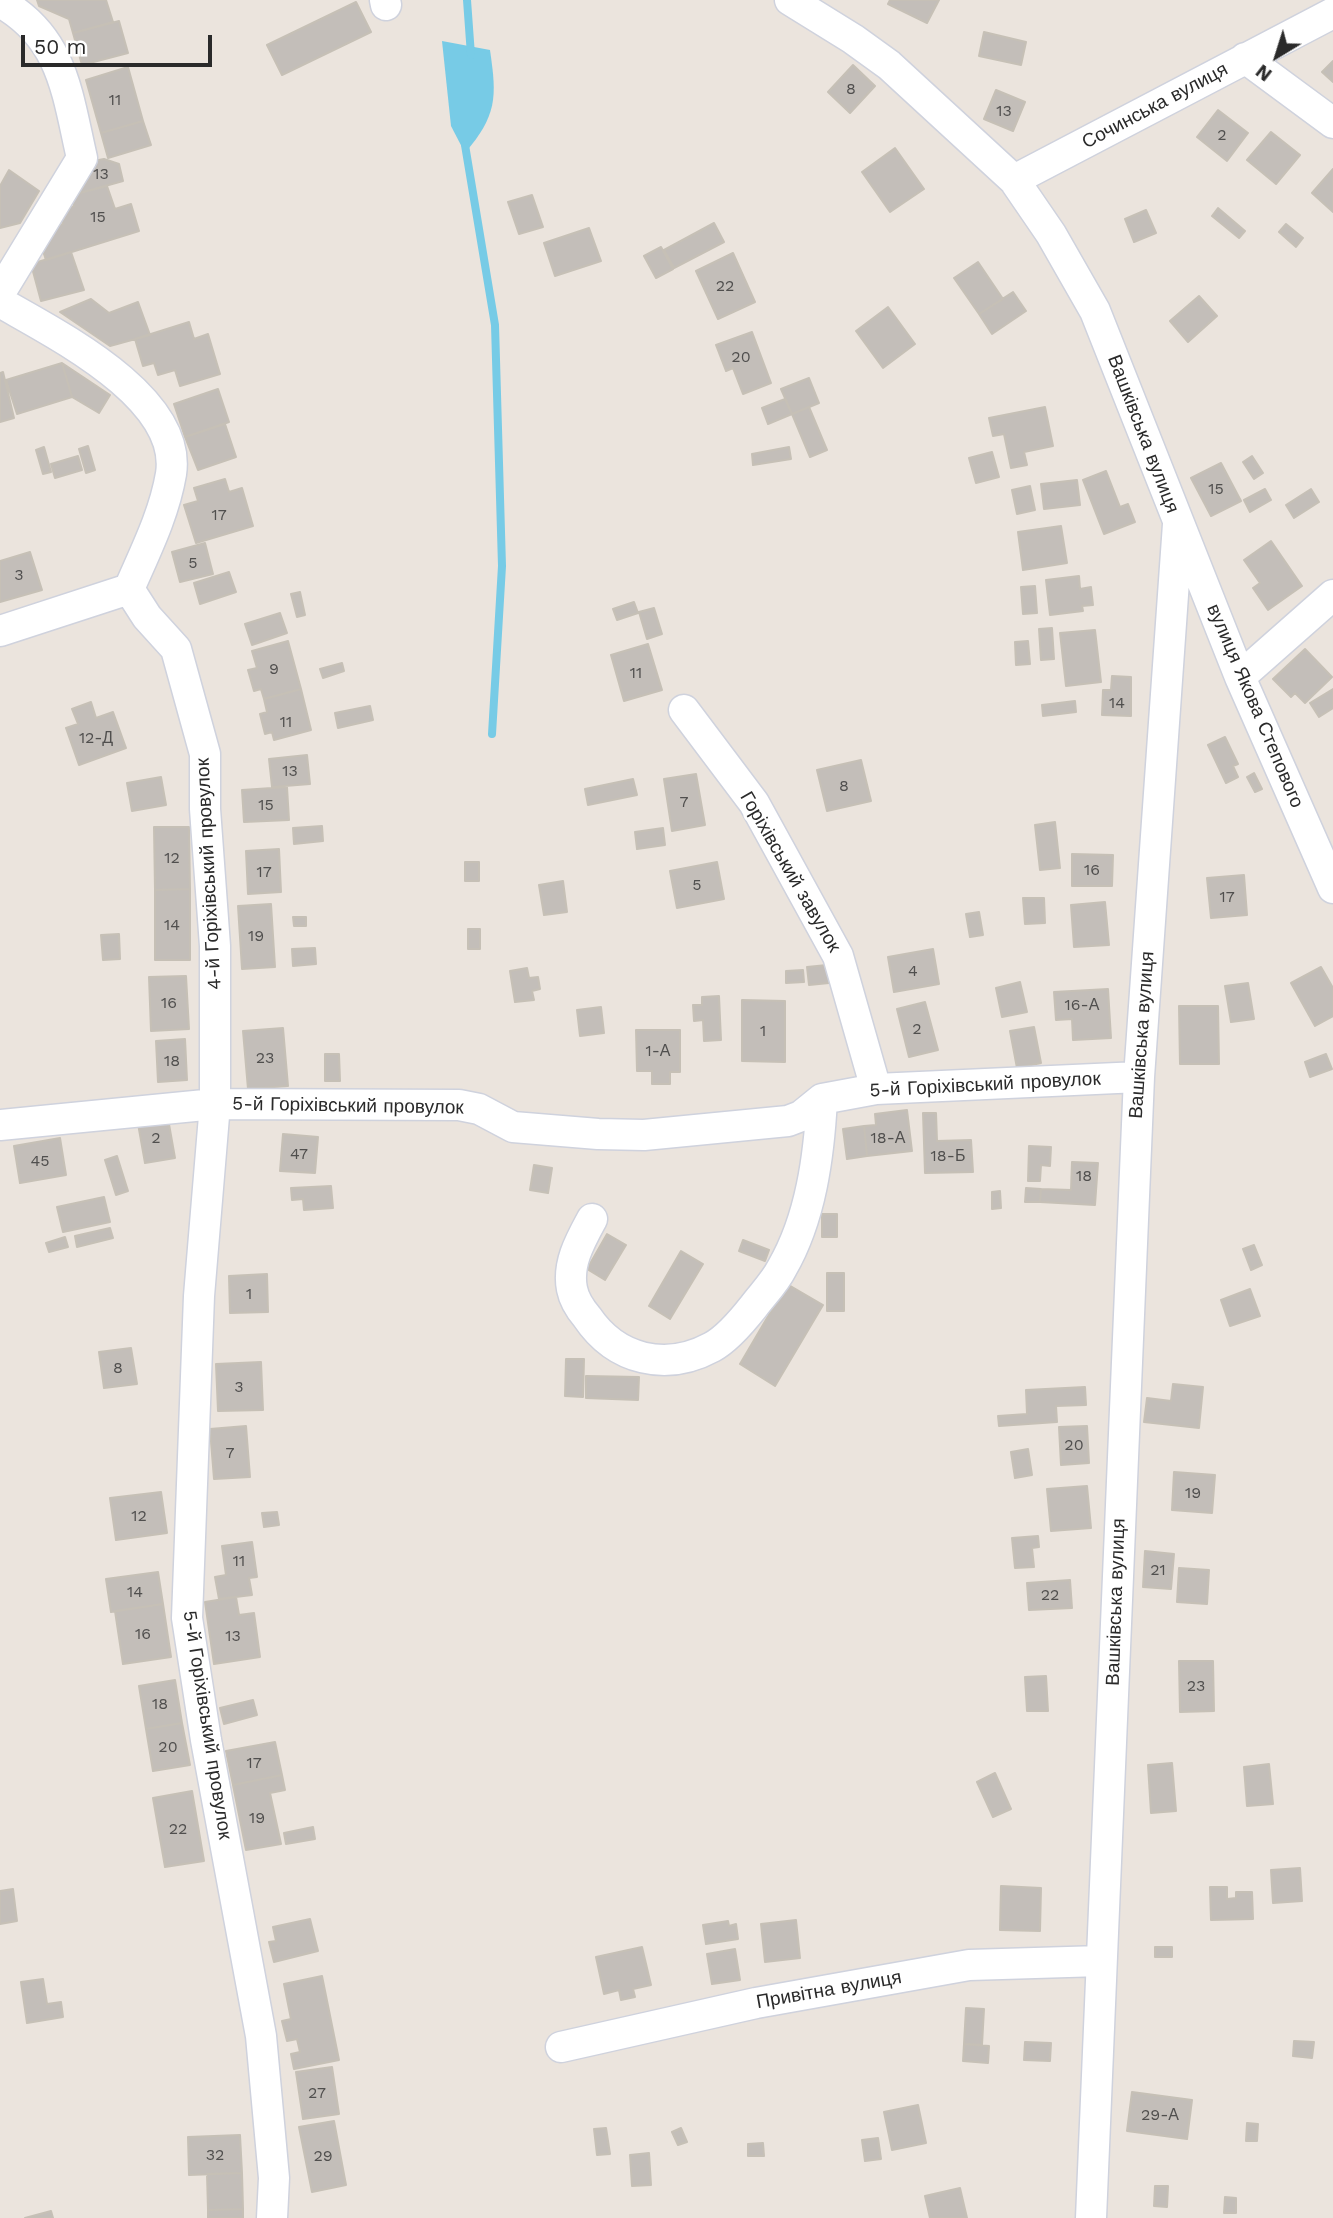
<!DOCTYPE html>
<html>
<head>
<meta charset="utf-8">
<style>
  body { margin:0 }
  #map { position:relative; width:1333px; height:2218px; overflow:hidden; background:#ebe4dd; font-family:"Work Sans",sans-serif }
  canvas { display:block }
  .north { position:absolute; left:1242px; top:21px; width:70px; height:70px; -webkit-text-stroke:5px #fff; paint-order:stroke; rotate:218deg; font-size:19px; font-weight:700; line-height:28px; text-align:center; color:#2a2a2a }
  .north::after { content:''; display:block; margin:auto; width:24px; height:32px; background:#2a2a2a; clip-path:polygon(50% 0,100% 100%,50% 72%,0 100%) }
  .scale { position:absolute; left:21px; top:35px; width:191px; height:32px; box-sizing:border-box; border:4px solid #2a2a2a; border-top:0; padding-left:9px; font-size:21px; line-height:24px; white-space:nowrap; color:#2a2a2a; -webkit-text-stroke:5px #fff; paint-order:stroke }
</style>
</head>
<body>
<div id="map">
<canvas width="1333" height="2218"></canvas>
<div class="north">N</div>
<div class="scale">50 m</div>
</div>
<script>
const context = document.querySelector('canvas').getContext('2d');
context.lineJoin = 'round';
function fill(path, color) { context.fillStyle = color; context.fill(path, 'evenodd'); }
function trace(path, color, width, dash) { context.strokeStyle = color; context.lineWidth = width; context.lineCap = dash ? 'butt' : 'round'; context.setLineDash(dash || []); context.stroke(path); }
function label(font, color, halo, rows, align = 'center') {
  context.font = font + ' "Work Sans",sans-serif'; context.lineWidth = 6; context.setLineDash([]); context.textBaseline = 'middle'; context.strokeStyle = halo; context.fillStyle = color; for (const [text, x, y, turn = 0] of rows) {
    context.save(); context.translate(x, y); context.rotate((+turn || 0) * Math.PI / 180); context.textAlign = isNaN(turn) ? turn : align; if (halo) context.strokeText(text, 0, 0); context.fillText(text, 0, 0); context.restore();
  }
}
fill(new Path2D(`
  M442,41L490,50C497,98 497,115 465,153L451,126Z`), '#77cbe6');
trace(new Path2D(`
  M467,0L471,55
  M465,145L495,325L502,566L492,734`), '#77cbe6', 8);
const building = new Path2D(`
  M37,0H106L113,22L73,33L69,19L39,6Z
  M890,0H939L927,23L888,4Z
  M356,2L371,32L282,75L267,45Z
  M119,21L128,53L82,65L73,33Z
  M984,32L1026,42L1021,65L979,56Z
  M1333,61V82L1322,72Z
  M853,65L875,86L850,113L828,92Z
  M128,67L143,121L101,133L86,80Z
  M996,90L1025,102L1013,131L984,119Z
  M1218,110L1248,133L1227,161L1197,137Z
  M143,121L151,145L108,158L101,133Z
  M1271,132L1300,155L1276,184L1247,160Z
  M895,148L924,189L890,212L862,172Z
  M104,159L119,164L123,181L80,193L76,179L83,163Z
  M1333,169V212L1312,193Z
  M9,170L39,191L20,223L0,228V186Z
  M107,186L115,209L131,204L139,231L46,260L40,242L52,227L63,224L59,211L74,206L71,195Z
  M532,195L543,227L519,234L508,202Z
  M1218,208L1245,231L1239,238L1212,216Z
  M1146,210L1156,233L1134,242L1125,219Z
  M714,223L724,242L674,268L664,250Z
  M1286,224L1303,238L1296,247L1279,232Z
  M589,228L601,261L555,276L544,243Z
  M661,247L673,269L656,278L644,256Z
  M71,252L84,290L41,301L31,264Z
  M733,253L755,302L718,319L696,271Z
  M978,262L1003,299L979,314L954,278Z
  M1013,292L1026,311L992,334L979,314Z
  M1199,296L1217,316L1188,342L1170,321Z
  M91,299L109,313L138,302L150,335L110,346L60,312Z
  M888,307L915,344L883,368L856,331Z
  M189,322L194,339L208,334L220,374L180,386L175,370L158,375L154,363L143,366L135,339Z
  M752,332L771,383L743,394L733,368L726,371L716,345Z
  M62,363L72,397L17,414L6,380Z
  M62,363L110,395L99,413L72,397Z
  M3,372L14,418L0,422V373Z
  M809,378L819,403L792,414L781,389Z
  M218,389L229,422L185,437L174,404Z
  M785,399L792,414L768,424L762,408Z
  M809,407L827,450L810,457L792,414Z
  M1045,407L1053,446L1024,452L1027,465L1011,468L1004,434L993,436L989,418Z
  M225,424L236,457L198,470L185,437Z
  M88,446L95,470L86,473L79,449Z
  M44,447L51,472L43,474L36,450Z
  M789,447L791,459L753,465L752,454Z
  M992,452L999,477L976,483L969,458Z
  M78,456L82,470L55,478L51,464Z
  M1252,456L1263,473L1254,479L1243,462Z
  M1221,463L1241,501L1211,516L1191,478Z
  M1106,471L1120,507L1128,504L1135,522L1104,534L1083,480Z
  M225,479L229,492L242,488L253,526L196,543L184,505L198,501L194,488Z
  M1077,480L1080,505L1044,509L1041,484Z
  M1030,486L1035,510L1017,514L1012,490Z
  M1265,489L1271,500L1250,512L1244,500Z
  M1311,489L1319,502L1294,518L1286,505Z
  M1061,526L1067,563L1023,570L1018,532Z
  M1271,541L1302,586L1268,610L1253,588L1260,583L1244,560Z
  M205,543L213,574L180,582L172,552Z
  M30,552L42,590L0,602V561Z
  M229,572L236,592L200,604L194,583Z
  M1079,576L1080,589L1091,587L1093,605L1082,606L1083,611L1050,615L1046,580Z
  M1035,586L1037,613L1023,614L1021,587Z
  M300,592L305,615L297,617L291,594Z
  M634,602L638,613L617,620L613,609Z
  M654,608L662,634L647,639L639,612Z
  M280,613L287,633L252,645L245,624Z
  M1052,628L1054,659L1041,660L1039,629Z
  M1095,630L1101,682L1066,686L1060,633Z
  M288,641L301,689L264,699L261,689L254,691L248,670L257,668L252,651Z
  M1028,641L1030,664L1016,665L1015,642Z
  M648,644L662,690L624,701L611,655Z
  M1305,649L1332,677L1305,703L1295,693L1291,697L1273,679Z
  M342,663L344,671L323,678L320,669Z
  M1112,676L1131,677V716L1102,715L1103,690H1111Z
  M301,689L311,730L274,740L272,732L265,734L260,714L267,712L264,699Z
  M1333,689V708L1319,717L1310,703Z
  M1075,701L1076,712L1043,716L1042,705Z
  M91,702L96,718L113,712L126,748L79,765L66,728L78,724L72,709Z
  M370,706L373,720L338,728L335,713Z
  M1225,737L1238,764L1233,766L1238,777L1226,783L1208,745Z
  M307,755L310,784L272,787L269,759Z
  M861,760L871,801L827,811L817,770Z
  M1254,773L1262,789L1255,792L1247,777Z
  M696,774L705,825L672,831L664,779Z
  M161,777L166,805L132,811L127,783Z
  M633,779L637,795L588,805L585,789Z
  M287,787L289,820L244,822L242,790Z
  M1055,822L1060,868L1040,870L1035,825Z
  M322,826L323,841L294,844L293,828Z
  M154,827H189L190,889L155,890Z
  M663,828L665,845L637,849L635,832Z
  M279,849L281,892L248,894L246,851Z
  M1072,854L1113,855L1112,886H1072Z
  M465,862H479V881H465Z
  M717,862L724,899L677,908L670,871Z
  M1244,875L1247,915L1211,918L1207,878Z
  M563,881L567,912L544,915L539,885Z
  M190,889V960H155V890Z
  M1023,898H1044L1045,923L1025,924Z
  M1105,902L1109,945L1074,947L1071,905Z
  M271,904L275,967L242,969L238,906Z
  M979,912L983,935L970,937L966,914Z
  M293,917H306V926H294Z
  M468,929H480V949H468Z
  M119,934L120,959L103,960L101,935Z
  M315,948L316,964L293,966L292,949Z
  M933,949L939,984L894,992L888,957Z
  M827,965L829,983L809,985L807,967Z
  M1321,967L1333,988V1016L1315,1026L1291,983Z
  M527,968L529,978L538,977L540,989L532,991L534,1000L515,1002L510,971Z
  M803,970L804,982L786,983V971Z
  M186,976L189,1029L151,1031L149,977Z
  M1020,982L1027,1012L1002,1017L996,988Z
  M1248,983L1254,1019L1231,1022L1225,986Z
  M1108,989L1111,1038L1073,1040L1072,1019L1056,1020L1054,992Z
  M719,996L721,1040L704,1041L703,1020L694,1021L693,1005H702V997Z
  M742,1000L785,1001V1062L742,1061Z
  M925,1002L938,1050L909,1057L897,1009Z
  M1179,1006H1218L1219,1064H1180Z
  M601,1007L604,1033L580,1036L577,1010Z
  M1034,1027L1041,1063L1017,1068L1010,1031Z
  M283,1028L288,1086L248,1089L243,1031Z
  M636,1030H680V1072H670V1084H652V1071H637Z
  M185,1039L187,1080L158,1082L156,1041Z
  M325,1054H339L340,1081H325Z
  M1326,1054L1332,1069L1310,1077L1305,1062Z
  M907,1110L912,1151L867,1156L864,1126L876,1125L875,1114Z
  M167,1113L175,1158L145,1163L137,1118Z
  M923,1113H936L937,1141L971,1140L973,1172L925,1173Z
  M864,1126L867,1156L847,1159L843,1129Z
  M283,1134L318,1137L315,1173L280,1171Z
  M60,1138L66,1175L20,1183L14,1146Z
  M1029,1146L1051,1147L1050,1166L1041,1165L1040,1181H1028Z
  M117,1156L128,1191L116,1195L105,1160Z
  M1072,1162L1098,1163L1095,1205L1040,1202L1041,1189L1071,1190Z
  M534,1165L552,1168L548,1193L530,1190Z
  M331,1186L333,1208L304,1210L303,1199L292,1200L291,1188Z
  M1026,1188L1041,1189L1040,1202H1025Z
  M1000,1191L1001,1208L992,1209V1192Z
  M104,1197L110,1222L63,1232L57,1207Z
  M822,1214H837V1237H822Z
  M110,1228L113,1238L77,1247L75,1236Z
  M607,1234L626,1245L605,1280L587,1269Z
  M65,1237L68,1247L49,1252L46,1243Z
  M743,1240L769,1250L765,1261L739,1251Z
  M1254,1245L1262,1265L1251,1270L1243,1249Z
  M681,1251L703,1264L670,1319L649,1306Z
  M827,1273H844V1311H827Z
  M267,1274L268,1312L230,1313L229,1276Z
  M787,1284L823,1305L775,1386L740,1364Z
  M1250,1289L1260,1316L1230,1326L1221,1300Z
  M131,1348L137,1384L104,1388L99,1352Z
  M566,1359H584L583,1397L565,1396Z
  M261,1362L263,1410L218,1411L216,1364Z
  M586,1376L639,1377L638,1400L586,1398Z
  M1173,1384L1203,1387L1199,1428L1144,1422L1147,1398L1171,1401Z
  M1085,1387L1086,1405L1056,1406L1057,1422L999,1426L998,1416L1027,1414L1026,1390Z
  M246,1426L250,1477L214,1479L210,1429Z
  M1087,1426L1089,1463L1061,1465L1059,1427Z
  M1028,1449L1032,1475L1015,1478L1011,1452Z
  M1174,1472L1215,1475L1212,1513L1172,1510Z
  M1087,1486L1091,1528L1051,1531L1047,1489Z
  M161,1492L167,1533L116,1540L110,1498Z
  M277,1512L279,1525L264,1527L262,1513Z
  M1038,1536L1039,1547L1032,1548L1034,1567L1015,1568L1012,1538Z
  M252,1542L257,1577L249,1578L252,1595L219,1599L215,1577L226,1575L222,1546Z
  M1145,1551L1174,1554L1171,1589L1143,1587Z
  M1179,1568L1209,1570L1207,1604L1177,1602Z
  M158,1572L163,1604L111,1612L106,1579Z
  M1070,1580L1072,1608L1029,1610L1027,1583Z
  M236,1597L239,1615L254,1613L260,1657L214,1664L205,1602Z
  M163,1604L171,1657L123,1664L115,1611Z
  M1179,1661H1213L1214,1711L1180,1712Z
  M1046,1676L1048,1711H1027L1025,1677Z
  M175,1680L182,1723L146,1729L139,1686Z
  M253,1700L257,1715L224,1724L220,1708Z
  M182,1723L190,1765L153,1771L146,1729Z
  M275,1742L282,1775L233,1785L226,1751Z
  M1172,1763L1176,1811L1151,1813L1148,1765Z
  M1269,1764L1273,1804L1247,1806L1244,1767Z
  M995,1773L1011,1809L993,1817L977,1782Z
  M282,1775L285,1790L270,1793L281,1844L246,1850L233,1785Z
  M192,1791L204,1861L165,1867L153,1798Z
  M313,1827L315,1839L286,1844L284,1833Z
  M1300,1868L1302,1901L1273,1903L1271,1870Z
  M1001,1886L1041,1888L1040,1931L1000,1930Z
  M1210,1887H1227V1899L1236,1898V1892H1252L1253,1919L1211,1920Z
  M13,1889L17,1921L0,1924V1891Z
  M310,1919L318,1951L274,1962L269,1942L276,1941L273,1927Z
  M796,1920L800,1958L765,1962L761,1924Z
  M728,1921L729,1926L736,1924L738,1939L706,1944L703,1925Z
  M642,1947L651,1985L633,1989L635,1997L621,2000L619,1990L604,1994L596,1957Z
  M1155,1947H1172V1957H1155Z
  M735,1949L740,1980L712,1984L707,1954Z
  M322,1976L339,2060L294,2069L291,2054L300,2052L297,2039L287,2041L282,2021L291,2019L284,1984Z
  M43,1979L47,2004L61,2002L63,2017L27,2023L21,1982Z
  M966,2008L984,2009L982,2045L964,2044Z
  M1294,2041L1314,2042L1312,2058L1293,2056Z
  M1025,2042L1051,2043L1050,2061L1024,2060Z
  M964,2044L989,2046L988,2063L963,2061Z
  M332,2067L339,2114L303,2119L296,2072Z
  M1132,2092L1192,2100L1187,2139L1127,2131Z
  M918,2105L926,2143L892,2150L884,2112Z
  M334,2121L346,2185L312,2192L299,2127Z
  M1247,2123L1258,2124L1257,2141H1246Z
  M606,2128L610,2154L597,2155L594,2129Z
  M681,2128L687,2142L678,2145L672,2132Z
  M240,2135L242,2173L189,2175L188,2137Z
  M878,2138L881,2159L865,2161L862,2140Z
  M763,2143L764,2156H748V2144Z
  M649,2153L651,2185L632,2186L630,2155Z
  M242,2173L243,2209L208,2210L207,2174Z
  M1155,2186H1168L1167,2207L1154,2206Z
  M960,2188L967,2218H930L925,2196Z
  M1225,2197L1236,2198V2213H1224Z
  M243,2209V2218H208V2210Z
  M51,2211L53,2218H25Z`);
fill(building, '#c3beb9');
trace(building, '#c6c0b6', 2);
const minor = new Path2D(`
  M385,0L386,5
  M790,0L853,39L889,65L1014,180L1051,234L1095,311L1240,677L1333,888
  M0,2C63,37 67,93 82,158L0,293
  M1245,58L1333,123
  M1014,180L1333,13
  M0,302C55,334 183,397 171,474C164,515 145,552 129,589
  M0,631L129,589L147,617L176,649L205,754V809L215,946V1104L199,1296L187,1618L206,1740L261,2036L274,2178L272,2218
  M1240,677L1333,595
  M684,710L754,803L838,956L876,1089
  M0,1125L215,1104L459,1105L479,1109L513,1127L598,1134L644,1135L788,1121L801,1116L822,1099L876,1089L1139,1077
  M592,1219C580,1241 567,1264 572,1289C574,1299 581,1310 587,1317C616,1360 666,1372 712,1347C727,1339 743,1320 754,1306C763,1294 775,1282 782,1268C811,1218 819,1156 822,1099
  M561,2047L756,2003L969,1965L1101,1961
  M1091,2218L1139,1077L1178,524`);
trace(minor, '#cfd2dd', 33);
trace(minor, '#fff', 30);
label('16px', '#504f4e', null, [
  ["8",851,89],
  ["11",115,100],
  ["13",1004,111],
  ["2",1222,135],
  ["13",101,174],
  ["15",98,217],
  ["22",725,286],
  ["20",741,357],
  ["15",1216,489],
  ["17",219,515],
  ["5",193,563],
  ["3",19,575],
  ["9",274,669],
  ["11",636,673],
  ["14",1117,703],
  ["11",286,722],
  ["12-Д",96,738],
  ["13",290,771],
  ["8",844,786],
  ["7",684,802],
  ["15",266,805],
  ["12",172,858],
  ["16",1092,870],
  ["17",264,872],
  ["5",697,885],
  ["17",1227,897],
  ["14",172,925],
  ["19",256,936],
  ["4",913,971],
  ["16",169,1003],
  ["16-А",1082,1005],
  ["2",917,1029],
  ["1",763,1031],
  ["1-А",658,1051],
  ["23",265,1058],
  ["18",172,1061],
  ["2",156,1138],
  ["18-А",888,1138],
  ["47",299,1154],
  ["18-Б",948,1156],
  ["45",40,1161],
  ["18",1084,1176],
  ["1",249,1294],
  ["8",118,1368],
  ["3",239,1387],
  ["20",1074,1445],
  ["7",230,1453],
  ["19",1193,1493],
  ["12",139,1516],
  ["11",239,1561],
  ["21",1158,1570],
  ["14",135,1592],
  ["22",1050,1595],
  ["16",143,1634],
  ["13",233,1636],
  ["23",1196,1686],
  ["18",160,1704],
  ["20",168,1747],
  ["17",254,1763],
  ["19",257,1818],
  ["22",178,1829],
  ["27",317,2093],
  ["29-А",1160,2115],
  ["32",215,2155],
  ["29",323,2156]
]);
label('19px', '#2a2a2a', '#fff', [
  ["Сочинська вулиця",1155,106,-28],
  ["Вашківська вулиця",1143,434,69],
  ["вулиця Якова Степового",1255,706,67],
  ["Горіхівський завулок",790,872,60],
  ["4-й Горіхівський провулок",209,874,-93],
  ["Вашківська вулиця",1142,1035,-86],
  ["5-й Горіхівський провулок",985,1085,-3],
  ["5-й Горіхівський провулок",348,1106,1],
  ["Вашківська вулиця",1116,1602,-88],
  ["5-й Горіхівський провулок",207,1725,81],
  ["Привітна вулиця",829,1990,-10]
]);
</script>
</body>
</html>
